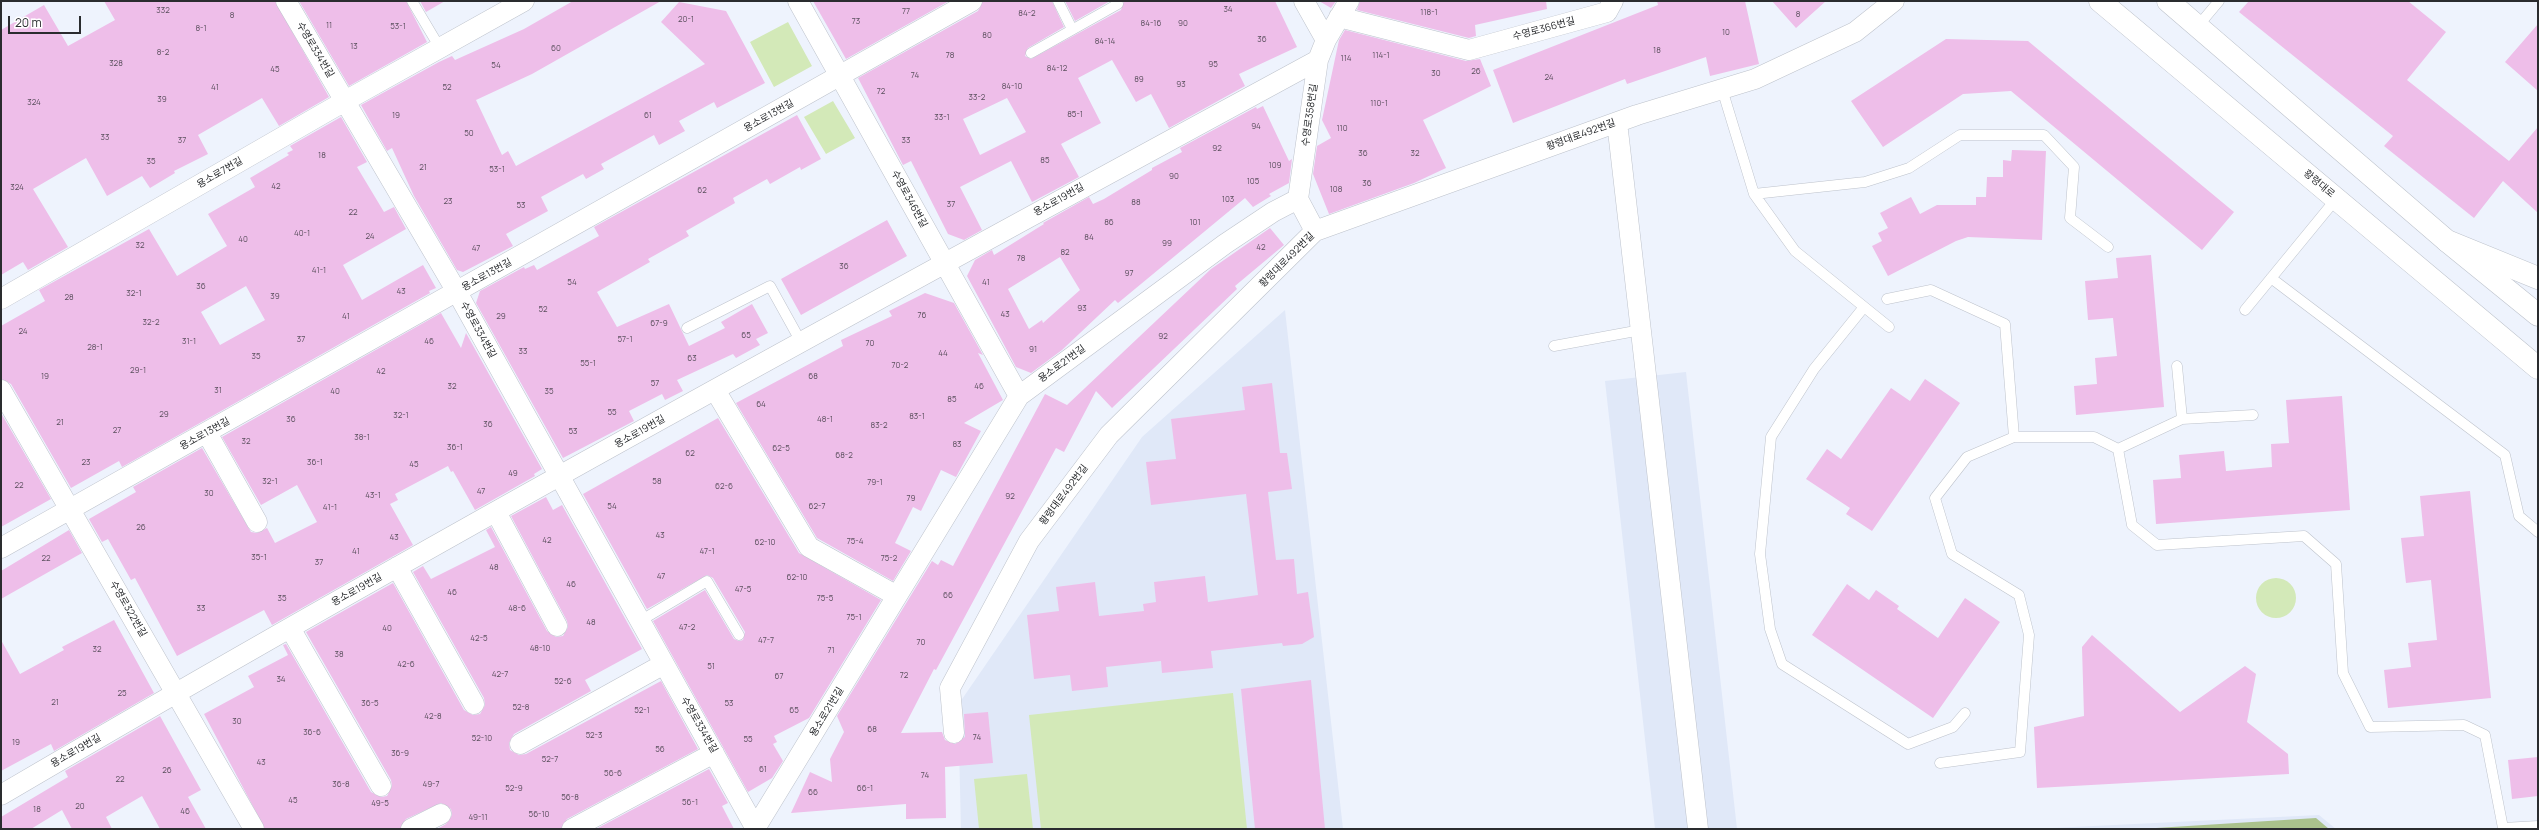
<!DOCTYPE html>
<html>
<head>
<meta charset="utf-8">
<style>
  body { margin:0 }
  #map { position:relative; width:2539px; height:830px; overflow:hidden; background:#eef3fd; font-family:Manrope,sans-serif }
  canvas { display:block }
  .frame { position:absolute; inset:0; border:2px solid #2a2c2f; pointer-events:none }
  .scale { position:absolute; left:8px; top:16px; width:73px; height:18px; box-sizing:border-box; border:2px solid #2a2c2f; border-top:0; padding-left:5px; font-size:12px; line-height:14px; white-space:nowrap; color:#2a2c2f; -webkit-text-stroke:3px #fff; paint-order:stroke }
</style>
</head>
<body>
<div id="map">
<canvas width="2539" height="830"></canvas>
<div class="frame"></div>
<div class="scale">20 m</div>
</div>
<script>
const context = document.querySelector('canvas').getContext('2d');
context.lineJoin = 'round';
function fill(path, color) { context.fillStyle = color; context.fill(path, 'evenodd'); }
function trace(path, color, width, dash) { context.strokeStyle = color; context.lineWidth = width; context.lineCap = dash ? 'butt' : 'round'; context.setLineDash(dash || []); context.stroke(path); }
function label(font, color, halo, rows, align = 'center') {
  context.font = font + ' Manrope,"Noto Sans KR",sans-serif'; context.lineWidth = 3; context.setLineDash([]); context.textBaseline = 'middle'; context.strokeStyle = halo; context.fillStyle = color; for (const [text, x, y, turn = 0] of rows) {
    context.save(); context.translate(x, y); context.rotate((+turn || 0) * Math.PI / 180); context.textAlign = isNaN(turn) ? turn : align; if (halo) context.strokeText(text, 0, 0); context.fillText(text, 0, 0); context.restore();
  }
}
fill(new Path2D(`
  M1285,310L1343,829H961L958,705L1142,437Z
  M1686,372L1737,829H1655L1605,381Z
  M2319,815L2336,829H2032Z`), '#e0e8f8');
fill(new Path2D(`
  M788,22L812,66L774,87L750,42Z
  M833,101L855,138L826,154L804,117Z
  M2256 598a20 20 0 1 1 40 0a20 20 0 1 1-40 0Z
  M1233,693L1247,829H1041L1029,715Z
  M1027,774L1033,829H979L974,779Z`), '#d3e9b8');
fill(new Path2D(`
  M2316,818L2329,829H2140Z`), '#aac28c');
fill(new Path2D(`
  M104,1H275L329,97L279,126L262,98L198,135L208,154L174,171L175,173L150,188L142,176L107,196L86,158L33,189L68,247L28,270L23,262L1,275V30L44,5L68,46L115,20Z
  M299,1H406L427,42L349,86Z
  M420,1H445L426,12Z
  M573,1H661L532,74L476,100L502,155L508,151L516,166L705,64L661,22L679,2L726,11L765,83L717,108L714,102L679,121L685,131L659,145L654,135L601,164L604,169L586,179L583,174L541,197L548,211L506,234L513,246L463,272L457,270L414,196L392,148L387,151L361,105L439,62L452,56L455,60L524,29Z
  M813,1H949L846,59Z
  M983,1H1052L1064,27L1028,48L1025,56L1031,59L1121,10L1124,1H1275L1297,47L1239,74L1245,86L1169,128L1151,94L1136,102L1112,60L1078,78L1101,123L1061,144L1079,177L1032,202L1011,161L960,187L982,230L964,240L948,234L911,161L903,165L858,78L978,11ZM1007,98L1026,132L980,155L963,119Z
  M1065,1H1110L1075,21Z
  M1319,1H1336L1331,8Z
  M1360,1H1546L1547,9L1475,25L1476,36L1469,38L1357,10Z
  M1657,1H1745L1759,64L1710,76L1706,57L1627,84L1625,79L1513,123L1493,70L1658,5Z
  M1772,1H1826L1796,28Z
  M2249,1H2408L2446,32L2407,80L2509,161L2538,127V213L2503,181L2474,218L2384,146L2393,136L2239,12Z
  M2538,24V91L2505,62Z
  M1345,30L1466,61L1480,59L1491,86L1423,120L1446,168L1414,183L1329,214L1313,174L1317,146L1331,138L1322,120L1339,40Z
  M1946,39L2028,41L2234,212L2202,250L2011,91L1963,94L1883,147L1851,101Z
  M1263,106L1289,161L1292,159L1289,183L1269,194L1271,196L1253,207L1245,198L1118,303L1115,300L1062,350L1031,373L1016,367L967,276L975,260L992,250L994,255L1044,224L1043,223L1089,197L1093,204L1104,199L1152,170V168L1182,152L1180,148L1256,107L1257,109ZM1060,257L1080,290L1043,323L1042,320L1029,329L1008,289Z
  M797,115L821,159L801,170L800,167L770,184L767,179L733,198L735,203L686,231L689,236L648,259L650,262L597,292L617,327L669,304L689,346L725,328L721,322L752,304L768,333L756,339L760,345L736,358L733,354L677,380L683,391L665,400L662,394L629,411L634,421L563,458L476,303L480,291L524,267L525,269L534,265L537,270L599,236L594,227Z
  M341,117L367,162L357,167L384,212L394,207L406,229L343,265L362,300L423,265L436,288L429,291L430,293L122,467L119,461L71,488L11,384L1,379V326L45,301L39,290L149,229L177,276L227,246L208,214L255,187L250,178L289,155L287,153L293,150L290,146ZM246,286L265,320L220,345L201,312Z
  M2012,150L2046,151L2042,240L1968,237L1956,241L1888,276L1872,246L1882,241L1878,233L1888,228L1880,213L1911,197L1920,214L1937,205H1976V197H1986L1987,177H2003V160L2011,161Z
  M887,220L907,256L801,315L781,279Z
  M1270,228L1284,245L1235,286L1237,289L1112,408L1096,391L1064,452L1056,448L936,670L934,669L901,733L942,732L945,740L955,744L965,737L964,714L988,712L993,763L945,767L946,818L906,819V804L791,813L810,772L832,782L830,759L844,732L837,716L932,561L938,565L941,560L953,566L1045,394L1067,405L1211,269Z
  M2151,255L2164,407L2076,415L2074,386L2097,384L2095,358L2117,356L2113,318L2088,320L2085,281L2118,278L2116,258Z
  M925,293L954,303L983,355L978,353L1003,400L964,423L981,431L956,477L941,470L921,511L913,507L895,543L911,551L893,581L817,538L736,403L843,346L841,340L892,316L889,311Z
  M441,313L461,348L466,333L542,469L534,474L535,476L475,510L453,471L451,472L448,466L395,494L398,500L390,504L413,545L272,625L264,610L177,656L135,578L131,580L108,539L102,542L89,519L136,492L133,487L202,448L251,532L257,533L267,528L275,543L317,522L297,485L261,505L222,437Z
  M1925,379L1960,403L1872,531L1846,514L1850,508L1806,479L1827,449L1841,459L1891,388L1910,401Z
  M1272,383L1280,453H1287L1292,489L1268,492L1276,560L1294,559L1297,594L1308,592L1314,637L1302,644L1283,646L1282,643L1211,651L1213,668L1162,673L1161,661L1106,667L1108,687L1072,691L1070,675L1034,679L1027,615L1059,611L1056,587L1095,582L1099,616L1144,611L1143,604L1156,602L1154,582L1205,576L1208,602L1258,595L1246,494L1151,505L1146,462L1176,459L1171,419L1245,410L1242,387Z
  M2342,396L2350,510L2156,524L2153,480L2181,478L2179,455L2224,451L2226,471L2272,467L2271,444L2289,443L2286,400Z
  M1,413L51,499L1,527Z
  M718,418L799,553L881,600L809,718L774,736L777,742L773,744L783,761L772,778L748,792L653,621L705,590L734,639L739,641L743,640L745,632L713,578L707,575L647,609L583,494Z
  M2470,491L2491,698L2388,708L2384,670L2411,667L2408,643L2437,640L2431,580L2406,583L2401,538L2424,536L2420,496Z
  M546,497L553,510L562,505L642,649L585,680L591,691L514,734L509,743L510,750L519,755L526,754L661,681L698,749L567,819L561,829H437L446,824L452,815L451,809L441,803L406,819L400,829H265L204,714L254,687L248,676L288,655L283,645L286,644L371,792L381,797L387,796L392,786L391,780L306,632L393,583L464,710L473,715L480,714L485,705L484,698L413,572L423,566L431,579L495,547L486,530L491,527L547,631L556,637L563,636L568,627L567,621L511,516Z
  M69,530L82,553L1,599V571Z
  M1847,584L1869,600L1876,590L1899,606L1897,609L1938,638L1965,598L2000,622L1933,718L1812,635Z
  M114,620L154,693L54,751L51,744L1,771V640L20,674L64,650L62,647Z
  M2092,635L2180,712L2245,666L2256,674L2247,722L2288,754L2289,774L2037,788L2034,727L2084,716L2082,647Z
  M1311,680L1325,829H1255L1241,689Z
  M160,716L201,790L188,797L206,829H160L142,796L106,817L112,829H72L62,810L31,829H1V817L68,777L65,771Z
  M2538,757V796L2512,799L2508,760Z
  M709,769L728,803L722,806L734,829H596Z`), '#eebee9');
const service = new Path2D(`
  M412,1L440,48
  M1058,1L1072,29
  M2198,26L2219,1
  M1031,53L1118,4
  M1722,89L1754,194L1795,251L1889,327
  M1754,194L1865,182L1909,168L1960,135H2044L2074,167L2070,218L2108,247
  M2271,278L2505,455L2519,516L2538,532
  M1887,299L1931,290L2005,324L2014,437
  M1864,307L1814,369L1771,437L1760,554L1770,629L1782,664L1908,744L1953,727L1965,713
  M2245,310L2336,199
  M687,328L770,286L801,342
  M1554,346L1641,330
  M2177,366L2182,419
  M2118,449L2182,419L2253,415
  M640,621L707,581L739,635
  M1940,763L2020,752L2029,635L2019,595L1952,554L1935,498L1967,457L2014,437H2094L2118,449L2132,525L2157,545L2304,536L2336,564L2343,673L2370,727L2464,725L2485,735L2503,828L2538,826`);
const minor = new Path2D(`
  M286,1L457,292L756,829
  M798,1L1019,396
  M1304,1L1326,40
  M1339,17L1469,50L1607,12L1613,1
  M1617,122L1698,829
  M1315,231L1298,199L1318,60L1326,40L1349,1
  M1,299L345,101L524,1
  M1,390L254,829
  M715,390L809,547L897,596
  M207,433L257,522
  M496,512L557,626
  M1,548L972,1
  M397,567L474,704
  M290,628L381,786
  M954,733L950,688L1029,541L1109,435L1315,231L1637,115L1755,79L1855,32L1894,1
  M520,744L664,664
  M1,795C435,540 876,300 1318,60
  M756,827L1019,396L1225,244L1273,212L1298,199
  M411,829L441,814
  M572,829L714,753`);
const secondary = new Path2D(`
  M2100,1L2538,368
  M2168,1L2447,241L2538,278`);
const trunk = new Path2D(`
  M2447,241L2538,315`);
trace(service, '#bdc2cb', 11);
trace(minor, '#bdc2cb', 21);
trace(secondary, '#bdc2cb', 23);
trace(trunk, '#bdc2cb', 23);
trace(service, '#fff', 10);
trace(minor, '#fff', 20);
trace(secondary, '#fff', 22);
trace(trunk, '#fff', 22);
label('8px', '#5b505e', null, [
  ["34",1228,10],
  ["332",163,11],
  ["77",906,12],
  ["118-1",1429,13],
  ["84-2",1027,14],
  ["8",1798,15],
  ["8",232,16],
  ["20-1",686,20],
  ["73",856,22],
  ["84-16",1151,24],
  ["90",1183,24],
  ["11",329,26],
  ["53-1",398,27],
  ["8-1",201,29],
  ["10",1726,33],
  ["80",987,36],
  ["36",1262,40],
  ["84-14",1105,42],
  ["13",354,47],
  ["60",556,49],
  ["18",1657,51],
  ["8-2",163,53],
  ["78",950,56],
  ["114-1",1381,56],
  ["114",1346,59],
  ["328",116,64],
  ["95",1213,65],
  ["54",496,66],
  ["84-12",1057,69],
  ["45",275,70],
  ["26",1476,72],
  ["30",1436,74],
  ["74",915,76],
  ["24",1549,78],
  ["89",1139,80],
  ["93",1181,85],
  ["84-10",1012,87],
  ["41",215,88],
  ["52",447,88],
  ["72",881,92],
  ["33-2",977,98],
  ["39",162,100],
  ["324",34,103],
  ["110-1",1379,104],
  ["85-1",1075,115],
  ["19",396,116],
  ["61",648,116],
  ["33-1",942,118],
  ["94",1256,127],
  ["110",1342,129],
  ["50",469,134],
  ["33",105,138],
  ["37",182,141],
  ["33",906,141],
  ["92",1217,149],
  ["36",1363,154],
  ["32",1415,154],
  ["18",322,156],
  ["85",1045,161],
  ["35",151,162],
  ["109",1275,166],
  ["21",423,168],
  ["53-1",497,170],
  ["90",1174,177],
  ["105",1253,182],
  ["36",1367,184],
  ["42",276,187],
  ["324",17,188],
  ["108",1336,190],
  ["62",702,191],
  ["103",1228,200],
  ["23",448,202],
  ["88",1136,203],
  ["37",951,205],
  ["53",521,206],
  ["22",353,213],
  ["86",1109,223],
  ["101",1195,223],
  ["40-1",302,234],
  ["24",370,237],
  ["84",1089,238],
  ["40",243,240],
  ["99",1167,244],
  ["32",140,246],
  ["42",1261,248],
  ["47",476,249],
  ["82",1065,253],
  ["78",1021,259],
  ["36",844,267],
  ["41-1",319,271],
  ["97",1129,274],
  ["54",572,283],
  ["41",986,283],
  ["36",201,287],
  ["43",401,292],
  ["32-1",134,294],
  ["39",275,297],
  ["28",69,298],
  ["93",1082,309],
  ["52",543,310],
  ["43",1005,315],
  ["76",922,316],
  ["41",346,317],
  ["29",501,317],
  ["32-2",151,323],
  ["67-9",659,324],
  ["24",23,332],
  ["65",746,336],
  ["92",1163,337],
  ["37",301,340],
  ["57-1",625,340],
  ["31-1",189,342],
  ["46",429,342],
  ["70",870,344],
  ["28-1",95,348],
  ["91",1033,350],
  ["33",523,352],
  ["44",943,354],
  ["35",256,357],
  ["63",692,359],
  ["55-1",588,364],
  ["70-2",900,366],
  ["29-1",138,371],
  ["42",381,372],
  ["19",45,377],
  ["68",813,377],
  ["57",655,384],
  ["32",452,387],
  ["46",979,387],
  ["31",218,391],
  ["40",335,392],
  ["35",549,392],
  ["85",952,400],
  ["64",761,405],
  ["55",612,413],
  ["29",164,415],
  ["32-1",401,416],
  ["83-1",917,417],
  ["36",291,420],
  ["48-1",825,420],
  ["21",60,423],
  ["36",488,425],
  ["83-2",879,426],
  ["27",117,431],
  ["53",573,432],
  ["38-1",362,438],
  ["32",246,442],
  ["83",957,445],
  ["36-1",455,448],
  ["62-5",781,449],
  ["62",690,454],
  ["68-2",844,456],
  ["23",86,463],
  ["36-1",315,463],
  ["45",414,465],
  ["49",513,474],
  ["32-1",270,482],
  ["58",657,482],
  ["79-1",875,483],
  ["22",19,486],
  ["62-6",724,487],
  ["47",481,492],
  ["30",209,494],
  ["43-1",373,496],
  ["92",1010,497],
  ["79",911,499],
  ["54",612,507],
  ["62-7",817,507],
  ["41-1",330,508],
  ["26",141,528],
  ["43",660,536],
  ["43",394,538],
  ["42",547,541],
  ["75-4",855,542],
  ["62-10",765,543],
  ["41",356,552],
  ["47-1",707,552],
  ["35-1",259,558],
  ["22",46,559],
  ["75-2",889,559],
  ["37",319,563],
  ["48",494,568],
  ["47",661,577],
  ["62-10",797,578],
  ["46",571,585],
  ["47-5",743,590],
  ["46",452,593],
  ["66",948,596],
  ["35",282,599],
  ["75-5",825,599],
  ["33",201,609],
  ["48-6",517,609],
  ["75-1",854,618],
  ["48",591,623],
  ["47-2",687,628],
  ["40",387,629],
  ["42-5",479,639],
  ["47-7",766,641],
  ["70",921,643],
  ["48-10",540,649],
  ["32",97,650],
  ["71",831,651],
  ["38",339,655],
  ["42-6",406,665],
  ["51",711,667],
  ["42-7",500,675],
  ["72",904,676],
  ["67",779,677],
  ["34",281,680],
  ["52-6",563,682],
  ["25",122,694],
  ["21",55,703],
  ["36-5",370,704],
  ["53",729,704],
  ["52-8",521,708],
  ["52-1",642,711],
  ["65",794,711],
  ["42-8",433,717],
  ["30",237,722],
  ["68",872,730],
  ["36-6",312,733],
  ["52-3",594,736],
  ["74",977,738],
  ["52-10",482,739],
  ["55",748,740],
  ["19",16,743],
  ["56",660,750],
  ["36-9",400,754],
  ["52-7",550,760],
  ["43",261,763],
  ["61",763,770],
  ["26",167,771],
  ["56-6",613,774],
  ["74",925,776],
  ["22",120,780],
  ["36-8",341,785],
  ["49-7",431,785],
  ["52-9",514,789],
  ["66-1",865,789],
  ["66",813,793],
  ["56-8",570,798],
  ["45",293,801],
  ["56-1",690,803],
  ["49-5",380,804],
  ["20",80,807],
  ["18",37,810],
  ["46",185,812],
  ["56-10",539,815],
  ["49-11",478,818]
]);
label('10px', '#2a2c2f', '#fff', [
  ["수영로366번길",1544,29,-15],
  ["수영로334번길",315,50,59],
  ["수영로358번길",1310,115,-82],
  ["용소로13번길",769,116,-29],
  ["황령대로492번길",1581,135,-20],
  ["용소로7번길",220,173,-30],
  ["황령대로",2319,184,40],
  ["수영로346번길",909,199,61],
  ["용소로19번길",1059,200,-29],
  ["황령대로492번길",1287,260,-45],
  ["용소로13번길",487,275,-29],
  ["수영로334번길",478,330,61],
  ["용소로21번길",1062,364,-36],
  ["용소로19번길",640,432,-29],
  ["용소로13번길",205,434,-29],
  ["황령대로492번길",1064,495,-53],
  ["용소로19번길",357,590,-29],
  ["수영로322번길",128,609,60],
  ["용소로21번길",827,712,-59],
  ["수영로334번길",699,725,60],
  ["용소로19번길",76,751,-30]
]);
</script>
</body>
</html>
